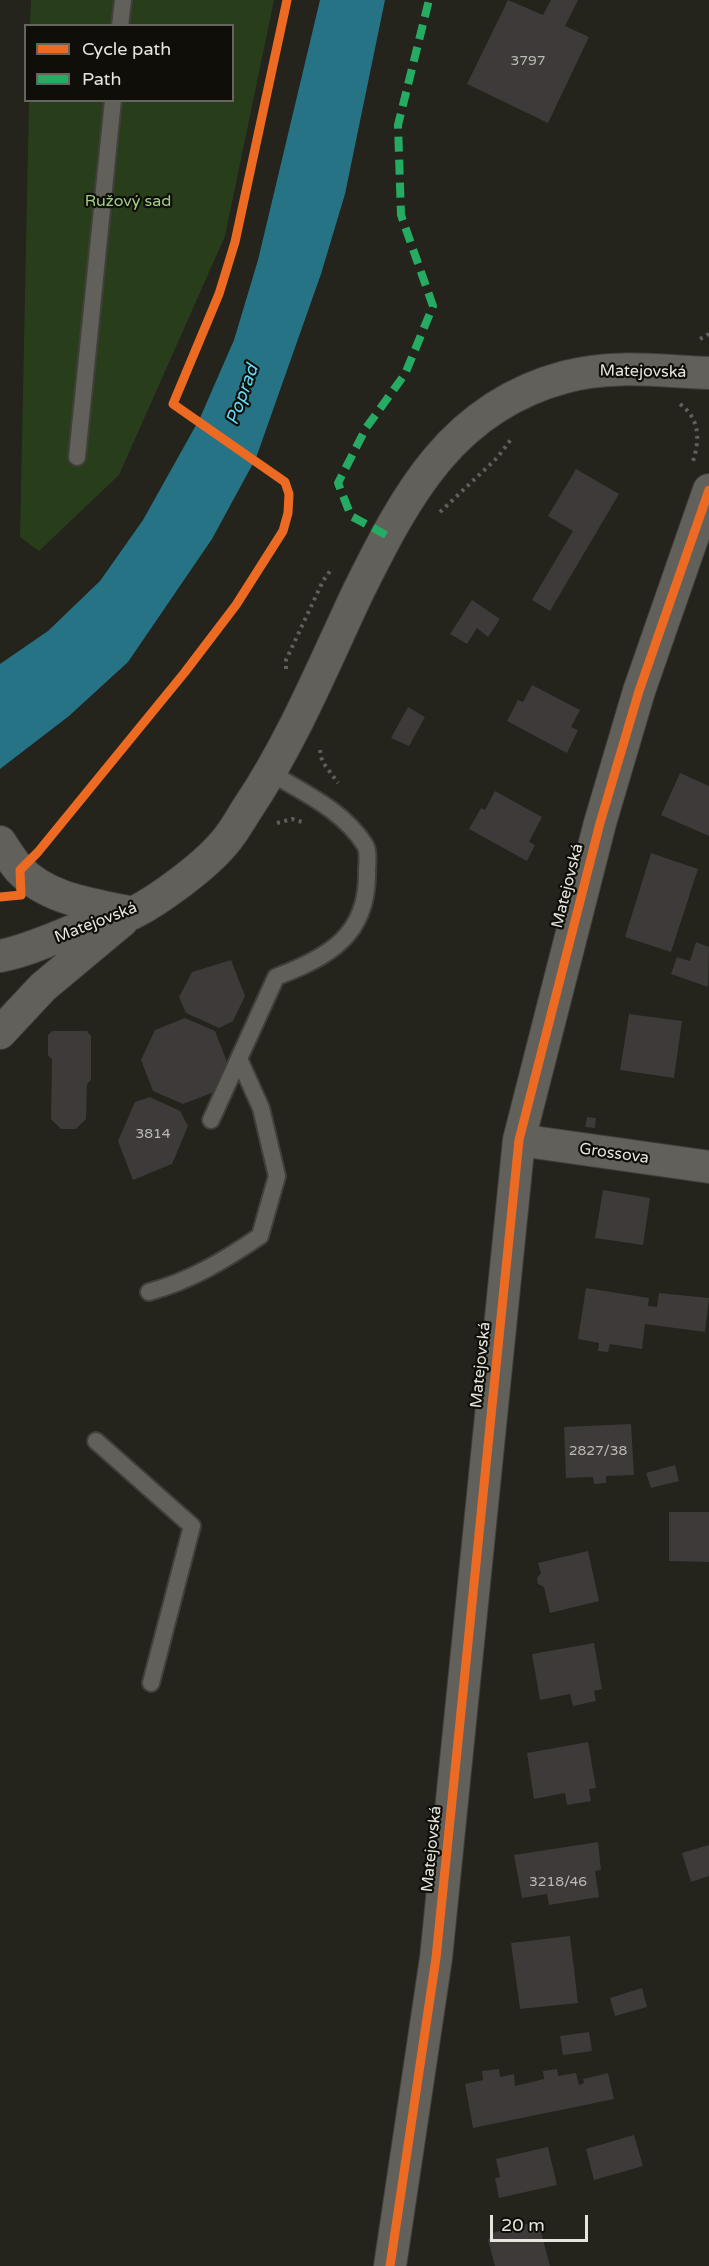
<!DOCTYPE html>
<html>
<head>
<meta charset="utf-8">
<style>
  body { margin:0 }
  #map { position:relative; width:709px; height:2266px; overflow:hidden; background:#24231c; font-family:"Varela Round",sans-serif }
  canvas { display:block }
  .legend { position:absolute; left:24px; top:24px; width:210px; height:78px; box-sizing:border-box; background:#0f0e09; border:2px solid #65645e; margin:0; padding:8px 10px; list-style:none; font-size:18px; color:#e6e5dd }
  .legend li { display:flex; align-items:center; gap:12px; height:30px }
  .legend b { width:30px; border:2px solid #65645e }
  .scale { position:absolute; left:490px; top:2215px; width:98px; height:27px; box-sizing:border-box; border:3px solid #e6e5dd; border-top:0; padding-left:8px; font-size:18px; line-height:21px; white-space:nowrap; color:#e6e5dd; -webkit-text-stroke:4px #0f0e09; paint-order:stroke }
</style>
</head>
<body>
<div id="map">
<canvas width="709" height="2266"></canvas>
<ul class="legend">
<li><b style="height:8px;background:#ed6a23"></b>Cycle path</li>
<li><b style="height:8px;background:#26ab63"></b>Path</li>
</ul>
<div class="scale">20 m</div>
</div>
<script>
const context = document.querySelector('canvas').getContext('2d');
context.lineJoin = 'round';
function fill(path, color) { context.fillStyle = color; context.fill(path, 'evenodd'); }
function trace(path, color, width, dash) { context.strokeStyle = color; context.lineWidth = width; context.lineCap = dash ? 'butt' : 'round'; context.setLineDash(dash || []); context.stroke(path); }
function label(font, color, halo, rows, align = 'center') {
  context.font = font + ' "Varela Round",sans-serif'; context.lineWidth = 4.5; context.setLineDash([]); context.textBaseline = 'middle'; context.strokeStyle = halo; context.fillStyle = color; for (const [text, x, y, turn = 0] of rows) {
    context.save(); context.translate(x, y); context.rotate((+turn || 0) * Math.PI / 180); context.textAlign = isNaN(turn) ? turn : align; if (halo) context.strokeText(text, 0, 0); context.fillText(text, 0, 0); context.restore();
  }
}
fill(new Path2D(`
  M31,0H274L225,236L119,475L39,551L20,537L29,101L232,100V26L30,25Z`), '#283e1b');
fill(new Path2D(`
  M320,0H385L345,194L321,274L256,458L212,539L128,662L69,716L0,769V664L48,631L100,581L143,520L200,418L234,340L258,260Z`), '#257384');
fill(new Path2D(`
  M508,0L543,15L551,0H578L565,26L589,37L548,123L467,84Z
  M576,469L619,494L550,611L532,600L573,531L548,516Z
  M472,600L500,619L488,637L477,628L467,644L450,634Z
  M532,685L580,710L571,727L578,730L567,753L507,721L518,700L523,702Z
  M408,707L425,717L409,746L391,738Z
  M680,773L709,786V836L661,815Z
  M495,791L542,817L529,842L535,845L527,861L469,829L481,808L485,810Z
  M651,853L698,869L671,952L625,937Z
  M696,942L709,947L708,987L671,974L677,957L690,961Z
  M231,960L245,996L233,1021L219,1028L186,1013L179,997L192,972Z
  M629,1014L682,1021L674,1078L620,1070Z
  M185,1018L215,1031L227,1062L214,1092L183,1104L153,1091L141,1060L155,1030Z
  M52,1031H87L91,1036V1080L87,1084L86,1119L76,1129H61L51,1119L52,1059L48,1055V1035Z
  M150,1097L180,1111L188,1126L172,1164L133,1180L118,1141L135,1102Z
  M587,1117L596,1118L595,1128L585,1127Z
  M603,1190L650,1198L643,1245L595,1238Z
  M586,1288L649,1298L648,1306L657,1307L659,1293L709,1298L705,1332L645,1324L642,1349L610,1344L608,1352L598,1351L599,1343L578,1339Z
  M631,1424L634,1475L606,1476V1483L594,1484L593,1477L566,1478L564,1427Z
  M675,1465L679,1481L651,1488L646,1473Z
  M669,1512H709V1562L669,1561Z
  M588,1551L599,1601L550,1613L544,1587L538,1584L537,1578L541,1573L538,1563Z
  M594,1643L602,1689L594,1691L596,1701L573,1706L570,1694L540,1700L532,1654Z
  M588,1742L596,1788L589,1789L591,1801L567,1805L565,1793L534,1799L527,1753Z
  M598,1842L601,1870L595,1871L599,1897L549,1905L547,1894L522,1898L514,1855Z
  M709,1845V1876L691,1882L682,1853Z
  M570,1936L578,2003L520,2009L511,1943Z
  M642,1988L647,2007L615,2016L610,1998Z
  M589,2032L592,2051L563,2055L560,2036Z
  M499,2069L500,2077L514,2074L515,2086L544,2079L543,2071L557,2069L558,2076L576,2073L579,2085L584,2083L583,2079L608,2073L614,2099L473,2128L465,2084L483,2080L482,2071Z
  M634,2135L643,2166L594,2180L586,2149Z
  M548,2147L557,2185L499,2198L495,2178L500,2177L496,2159Z
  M538,2221L550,2266H495L488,2240L492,2233Z`), '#3d3a39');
const lane = new Path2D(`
  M120,26L123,0
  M77,457L113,100
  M211,1120L276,977C329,957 368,935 367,872C367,864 369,851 365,845C344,811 304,793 271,773
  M149,1292C190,1281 225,1260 260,1236L277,1176L261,1108L239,1059
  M96,1441L192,1526L151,1683`);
const street = new Path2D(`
  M0,842C6,851 12,861 19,869C47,899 91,904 128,912
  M0,956C30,950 56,937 85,926C100,921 118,920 133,913C159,900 205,866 224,843C234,832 241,818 249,806C293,740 324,664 358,592C406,495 452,407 565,377C612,364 661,371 709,373
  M0,1033L43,987L122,921
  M519,1140L709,1167
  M390,2266L436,1958L519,1140L600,823L639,691L709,490`);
trace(lane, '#403f3a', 20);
trace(street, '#403f3a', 34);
trace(new Path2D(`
  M700,339L709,334
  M680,404C700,419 700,439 693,461
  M440,512L497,458L512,438
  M286,669V660L323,581L330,571
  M320,750L322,761L338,783
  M277,823L292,819L302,822`), '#605f5b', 4, [3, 4.5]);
trace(lane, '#61605b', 16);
trace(street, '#61605b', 32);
trace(new Path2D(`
  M386,535L351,516L338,483L366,428L405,374L433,306L401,215L398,125L429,0`), '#26ab63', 8, [15, 8]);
trace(new Path2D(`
  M0,897L21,895L20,870L38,852L185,672L236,605L283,531L288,513L289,494L285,482L173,404L219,294L235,242L287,0
  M390,2266L436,1958L519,1140L600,823L639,691L709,490`), '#ed6a23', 9);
label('14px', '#bcbab4', null, [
  ["3797",528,61],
  ["3814",153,1134],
  ["2827/38",598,1451],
  ["3218/46",558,1882]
]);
label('16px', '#9ecf84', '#0f0e09', [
  ["Ružový sad",128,202]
]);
label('16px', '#e6e5dd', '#0f0e09', [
  ["Matejovská",643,372,1],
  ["Matejovská",568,886,-76],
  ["Matejovská",96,923,-21],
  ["Grossova",614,1154,8],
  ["Matejovská",481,1365,-84],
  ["Matejovská",432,1849,-84]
]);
label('italic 18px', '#62daf8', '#0f0e09', [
  ["Poprad",243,395,-70]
]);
</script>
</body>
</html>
